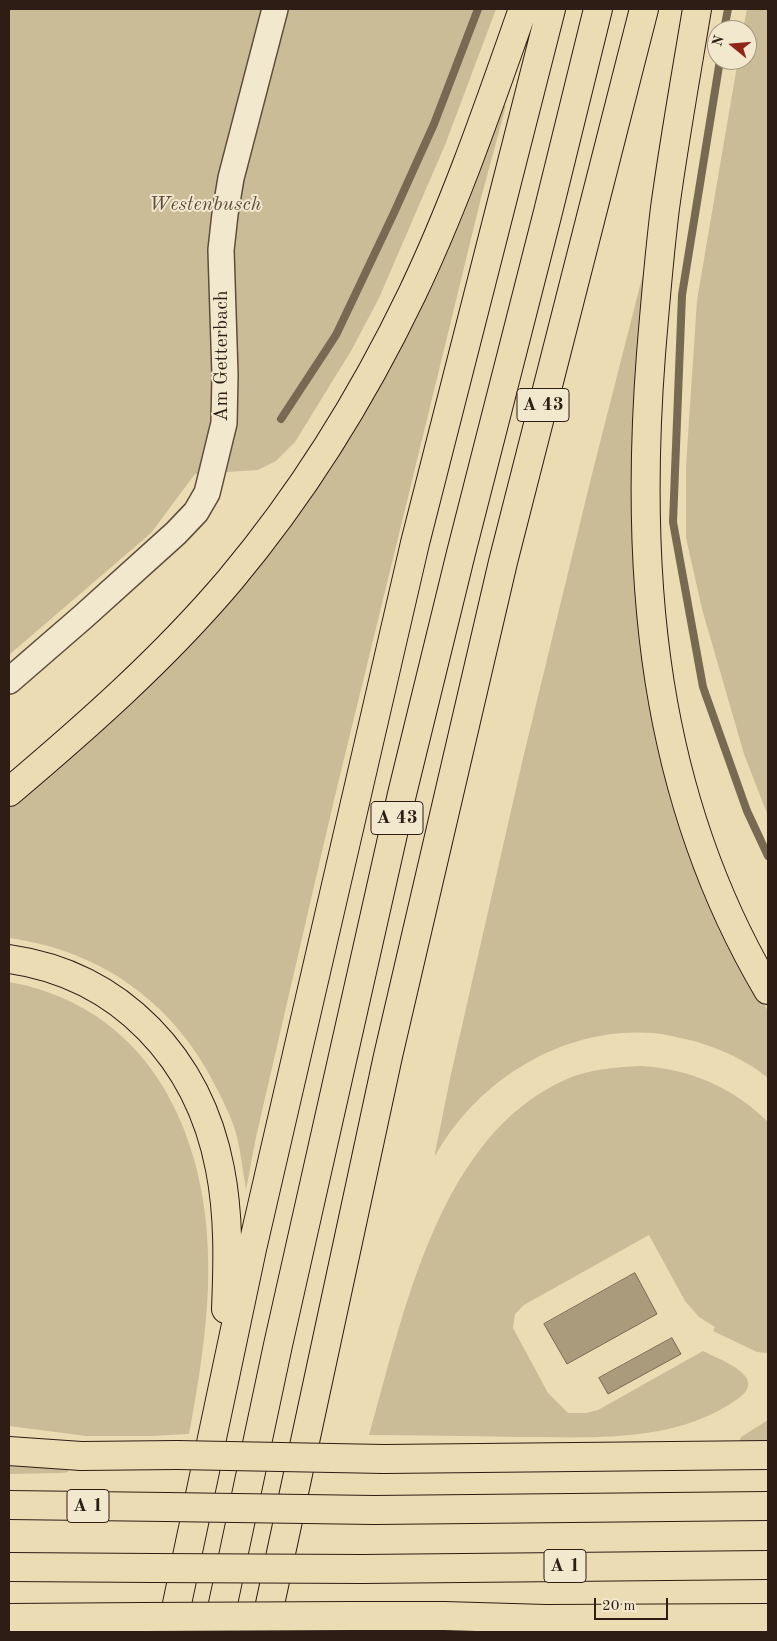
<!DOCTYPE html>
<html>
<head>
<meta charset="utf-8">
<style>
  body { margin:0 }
  #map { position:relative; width:777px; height:1641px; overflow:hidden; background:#ebdcb3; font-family:"Old Standard TT",serif }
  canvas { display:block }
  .frame { position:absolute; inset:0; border:10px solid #2d1d15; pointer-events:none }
  .north { position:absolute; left:707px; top:20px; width:50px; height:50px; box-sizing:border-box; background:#f2e8ce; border:1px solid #a39784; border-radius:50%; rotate:287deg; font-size:14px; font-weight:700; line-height:20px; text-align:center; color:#2d1d15 }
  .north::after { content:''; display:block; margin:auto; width:18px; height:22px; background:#8f2418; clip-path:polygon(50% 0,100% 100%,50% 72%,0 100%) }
  .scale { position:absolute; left:594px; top:1598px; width:74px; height:22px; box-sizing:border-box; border:2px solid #2d1d15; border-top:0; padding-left:6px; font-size:15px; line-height:18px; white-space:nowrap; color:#2d1d15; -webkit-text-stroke:4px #f2e8ce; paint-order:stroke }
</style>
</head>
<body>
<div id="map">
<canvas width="777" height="1641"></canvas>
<div class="frame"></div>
<div class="north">N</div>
<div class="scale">20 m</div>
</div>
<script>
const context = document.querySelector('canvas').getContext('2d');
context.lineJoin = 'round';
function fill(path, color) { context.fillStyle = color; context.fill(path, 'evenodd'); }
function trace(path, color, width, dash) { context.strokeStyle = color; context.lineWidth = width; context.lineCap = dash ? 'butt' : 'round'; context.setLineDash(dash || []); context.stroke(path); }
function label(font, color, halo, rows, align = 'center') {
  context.font = font + ' "Old Standard TT",serif'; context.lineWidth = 4; context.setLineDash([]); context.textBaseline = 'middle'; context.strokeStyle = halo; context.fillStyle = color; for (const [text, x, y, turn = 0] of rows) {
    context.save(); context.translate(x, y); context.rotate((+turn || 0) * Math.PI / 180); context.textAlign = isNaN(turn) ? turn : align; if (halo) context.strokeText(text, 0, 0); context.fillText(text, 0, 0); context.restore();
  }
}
fill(new Path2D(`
  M9,9H496L445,145L379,298L351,351L295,442L276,461L258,470L195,474L151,533L9,655Z
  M747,9H768V816L744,754L702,609L686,538V466L697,300L738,60H747V30H743Z
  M502,106H506L481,198L334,800L256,1137L246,1190C243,1172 241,1154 237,1137C233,1121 225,1105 218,1091C177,1005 103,951 9,938V807L59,765L247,576Z
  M644,270H647L637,362L631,469L635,588L644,663L757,992L768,1011V1078C746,1060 721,1049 694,1041C680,1038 666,1034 653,1033C564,1026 478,1079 435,1156V1153L451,1074L524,754L592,474Z
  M9,982C159,1009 214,1150 208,1288C206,1337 198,1386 189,1434L150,1436H86L9,1426Z
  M641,1066C690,1069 733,1087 768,1122V1353L757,1352L713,1331L715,1327L699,1317L685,1301L649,1235L524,1305L515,1314L513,1328L548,1393L568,1413H586L598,1410L703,1351C718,1359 769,1376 739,1398C676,1444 591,1437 518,1437C468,1436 419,1435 369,1435C404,1314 438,1135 567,1079C590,1069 616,1067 641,1066Z
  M768,1420V1442L739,1443L741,1437Z
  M9,1463L62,1467L68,1469V1472L62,1473L9,1474Z`), '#cbbc98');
const water = new Path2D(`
  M635,1273L657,1314L567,1364L544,1324Z
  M672,1338L681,1354L608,1394L599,1378Z`);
fill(water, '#aa9b7d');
trace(water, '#786953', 1);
trace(new Path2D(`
  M724,30L728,9
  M720,60L682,295L673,522L703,687L747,811L768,856
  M281,419L336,335L393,215L434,124L478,9`), '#786953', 8);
const minor = new Path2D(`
  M9,681L84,616L176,533L196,512L207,493L224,423L225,375L221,250L225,214L231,178L275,9`);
const highway = new Path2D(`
  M697,9C686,75 674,142 665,208C659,257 655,305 651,354C634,576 652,794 768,990
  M9,792C87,726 164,658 230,580C303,493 363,396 412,294C456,202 489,105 523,9
  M9,959C121,975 199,1059 220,1169C229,1215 228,1262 226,1309
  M9,1451L81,1456L177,1455
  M384,1459L768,1455
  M9,1505L166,1507
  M374,1510L768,1506
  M9,1567L153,1568
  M362,1569L768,1565
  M352,1616H444L546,1619L768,1618
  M9,1618L143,1617
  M171,1632L252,1249L415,543L551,9
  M217,1632L278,1345L402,794L461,553L548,212L598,9
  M264,1632L388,1056L503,562L644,9`);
trace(minor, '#5c4d3c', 28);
trace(highway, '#2d1d15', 30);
trace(minor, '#f2e8ce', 25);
trace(highway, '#ebdcb3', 28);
const highwayBridge = new Path2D(`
  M177,1455L384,1459
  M166,1507L374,1510
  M153,1568L362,1569
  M143,1617L352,1616`);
trace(highwayBridge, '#2d1d15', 30, []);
trace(highwayBridge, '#ebdcb3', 28);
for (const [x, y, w] of [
  [543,405,52],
  [397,818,52],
  [88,1506,42],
  [565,1566,42]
]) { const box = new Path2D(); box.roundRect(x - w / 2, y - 16.5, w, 33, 4); context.fillStyle = '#f2e8ce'; context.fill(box); trace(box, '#2d1d15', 1); }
label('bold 19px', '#2d1d15', null, [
  ["A 43",543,405],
  ["A 43",397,818],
  ["A 1",88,1506],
  ["A 1",565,1566]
]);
label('italic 20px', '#5c4d3c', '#f2e8ce', [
  ["Westenbusch",205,205]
]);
label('20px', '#2d1d15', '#f2e8ce', [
  ["Am Getterbach",222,356,-90]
]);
</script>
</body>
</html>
